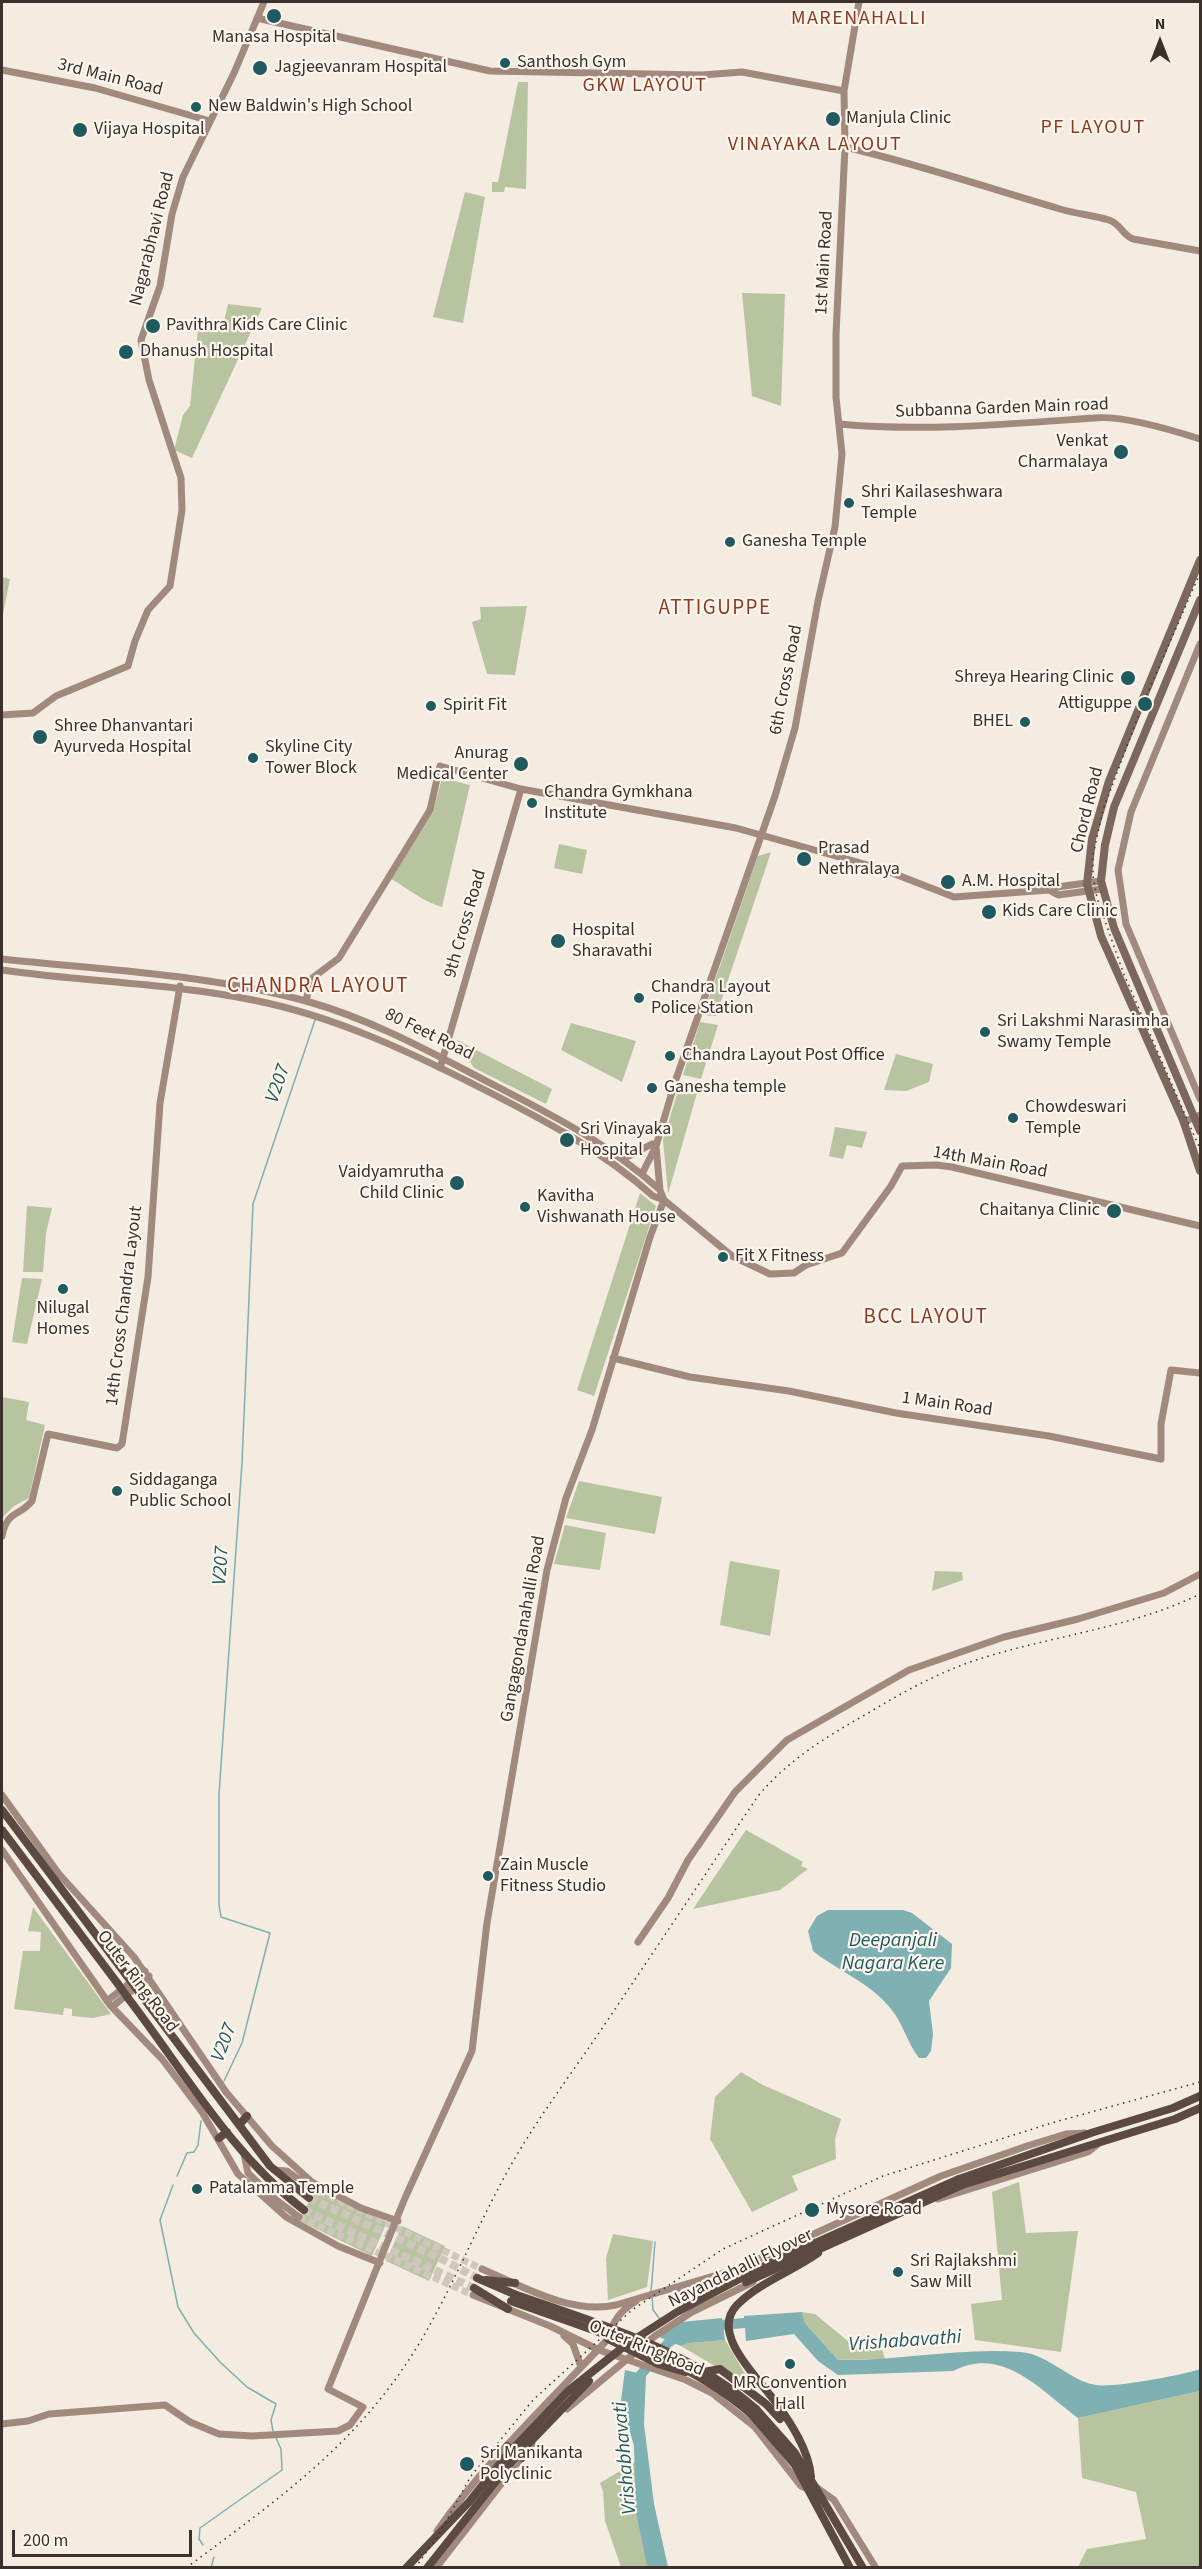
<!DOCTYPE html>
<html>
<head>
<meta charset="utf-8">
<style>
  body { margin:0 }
  #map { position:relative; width:1202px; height:2569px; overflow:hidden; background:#f4ebe1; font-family:"Source Sans 3",sans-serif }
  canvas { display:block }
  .frame { position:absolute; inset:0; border:3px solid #3b302b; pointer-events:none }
  .north { position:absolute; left:1130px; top:12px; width:60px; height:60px; -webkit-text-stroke:4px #fbf5ee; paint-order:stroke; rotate:0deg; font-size:16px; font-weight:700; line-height:24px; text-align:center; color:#3b302b }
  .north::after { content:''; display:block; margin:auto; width:21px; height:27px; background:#3b302b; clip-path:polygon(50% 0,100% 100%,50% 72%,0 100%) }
  .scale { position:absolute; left:12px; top:2530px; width:180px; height:27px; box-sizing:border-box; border:3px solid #3b302b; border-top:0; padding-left:8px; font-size:18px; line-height:21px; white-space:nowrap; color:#3b302b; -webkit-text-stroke:4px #fbf5ee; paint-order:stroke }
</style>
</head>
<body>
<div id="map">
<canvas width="1202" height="2569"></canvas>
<div class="frame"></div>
<div class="north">N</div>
<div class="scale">200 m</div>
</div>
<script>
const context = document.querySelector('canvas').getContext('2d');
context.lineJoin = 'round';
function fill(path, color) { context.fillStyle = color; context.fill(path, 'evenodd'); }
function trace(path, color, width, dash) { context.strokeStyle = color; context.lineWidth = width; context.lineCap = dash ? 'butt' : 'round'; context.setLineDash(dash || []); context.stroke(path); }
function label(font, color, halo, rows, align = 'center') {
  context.font = font + ' "Source Sans 3",sans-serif'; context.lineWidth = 4.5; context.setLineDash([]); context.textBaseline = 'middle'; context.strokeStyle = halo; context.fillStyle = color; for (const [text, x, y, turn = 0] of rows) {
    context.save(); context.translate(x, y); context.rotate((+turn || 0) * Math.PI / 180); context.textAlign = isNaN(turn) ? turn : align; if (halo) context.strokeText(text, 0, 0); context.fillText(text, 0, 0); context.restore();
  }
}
fill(new Path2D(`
  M518,82H528L526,189L505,187L504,192H492V182H498Z
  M465,192L485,197L463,323L433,317Z
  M742,293L785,294L781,406L752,396Z
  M228,304L262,308L192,458L174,450L183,415L190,406L198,329L222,330Z
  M2,577L10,579L2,619Z
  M527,606L515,675L487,674L472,622L481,619L480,607Z
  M442,778L470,785L442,907C422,901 409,889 391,879L433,812Z
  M559,844L587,850L582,874L554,868Z
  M771,852L716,1016L703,1015L758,856Z
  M700,1022L718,1025L701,1079L683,1075Z
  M571,1023L636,1041L622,1082L561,1050Z
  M457,1040L552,1089L546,1104L474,1068Z
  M896,1054L933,1064L929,1082L906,1091L884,1090Z
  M681,1081L699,1086L668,1194L663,1140Z
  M835,1127L867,1132L862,1148L847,1145L843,1159L829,1156Z
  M640,1193L656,1206L594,1396L577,1390Z
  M27,1206L52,1208L46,1233L43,1272H23Z
  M22,1278L42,1279L27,1344L12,1342Z
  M2,1397L29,1402L26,1420L45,1425L29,1498L14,1506L2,1518Z
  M579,1481L662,1497L655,1534L566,1518Z
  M565,1525L606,1533L600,1570L554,1564Z
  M730,1561L780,1570L770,1636L720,1625Z
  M935,1571L962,1572L963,1580L932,1591Z
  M746,1830L803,1862L801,1866L808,1869L780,1890L693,1909Z
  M33,1907L111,2014L93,2018L72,2016V2009L64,2008L63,2015L14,2009L23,1951H40L41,1932L28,1931Z
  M741,2072L763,2085L841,2119L835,2139L836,2159L792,2176L798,2190L752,2212L710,2139L715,2097Z
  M1019,2182L1026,2233L1078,2231L1061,2352L975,2340L971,2304L1002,2300L992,2192Z
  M317,2189L387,2222L372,2256L298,2220Z
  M402,2226L445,2246L429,2281L386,2261Z
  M613,2234L653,2241L647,2287L608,2300L606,2258Z
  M802,2312L815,2314L855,2347L882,2349L885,2359L838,2360L805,2323Z
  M725,2340L754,2389L681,2346L689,2343Z
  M1200,2391V2567H1078L1087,2549L1146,2539L1136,2492L1082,2478L1078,2418Z
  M635,2462L636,2513L648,2567H621L605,2521L603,2491L600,2483Z`), '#b8c4a0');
fill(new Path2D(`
  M828,1910H903L912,1913L952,1944L951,1968L929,2001L933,2034L931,2051L926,2058H919C907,2043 903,2023 891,2009C871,1983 838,1971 813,1951L808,1931L817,1916Z
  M802,2312L805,2323L838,2360C899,2361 960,2347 1021,2352C1048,2354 1070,2381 1096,2385C1112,2388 1184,2375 1200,2369V2391L1078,2418C1040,2390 1003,2345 953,2371L838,2375L818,2361L794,2334L746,2341L744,2316Z
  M722,2318L725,2340L689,2343L681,2346L659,2337L682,2322Z
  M625,2370L646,2375L644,2424L654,2504L668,2567H648L646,2561L636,2513L634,2446L621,2400Z`), '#7fb0b2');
trace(new Path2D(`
  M224,2081L242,2043L270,1933L221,1917L219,1905V1794L242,1463L253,1204L315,1020
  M177,2176L187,2153L194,2152L198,2145L201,2121
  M173,2185L160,2220L178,2307L194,2333L220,2362L247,2387L276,2404L271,2420L273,2431
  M651,2292L655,2242
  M652,2296L653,2310L660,2319
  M203,2545L199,2539L200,2528L282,2470L281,2449L276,2438
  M211,2568L214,2557`), '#7fb0b2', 1.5);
trace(new Path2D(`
  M709,2326L756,2322
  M637,2384V2379L668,2343L681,2334`), '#7fb0b2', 10);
trace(new Path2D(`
  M310,2187L482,2269
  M299,2217L473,2295`), '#cfc6bd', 7, [7, 3.5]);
trace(new Path2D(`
  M309,2198L440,2258L477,2278
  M304,2210L474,2288`), '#cfc6bd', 8, [8, 4]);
trace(new Path2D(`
  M257,18L490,71L702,75L742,72L844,91
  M2,70L95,88L210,121
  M845,147C918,164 988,188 1060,209C1076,214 1093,215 1109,220C1121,224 1122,235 1133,239L1200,251
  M839,424C923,432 1010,424 1094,418C1123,415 1172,430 1200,439
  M1200,644L1131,812L1118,870L1126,924L1200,1099
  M2,715L33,713L56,696L128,666L135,641L148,610L170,586L182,510L181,478L149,380L141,340L160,286L172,214L183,177L234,73L264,2
  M1054,891L1057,887L1101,881
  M2,959C103,970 207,974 306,1001C374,1020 434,1054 496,1086C556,1117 609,1144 660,1190
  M2,970C85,982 170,983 253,1000C334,1016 408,1051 481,1088C542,1119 602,1150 653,1196L664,1200L732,1256L770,1274L794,1273L806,1265L842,1253L891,1186L902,1166L936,1165L952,1167L1200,1226
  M306,1001L311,979L339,958L430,810L440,766L521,789L736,828L882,869L954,897L1049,890L1058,895L1102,889
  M440,1068L521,789
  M1183,1122L1200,1115
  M623,1159L652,1144
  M642,1174L656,1146L675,1082L775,796L795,728L818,601L835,527L842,454L836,397V334L845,147L844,91L859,2
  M613,1358L690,1377L789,1391L896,1413L1049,1436L1161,1459V1424L1171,1370L1200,1373
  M2,1536C7,1510 19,1517 32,1501L48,1434L117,1448L122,1444L148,1277L160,1103L180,986
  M2,1795L59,1874L134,1957L226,2092L272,2146L312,2182L361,2208L398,2221
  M2,1850L110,2005L162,2059L202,2112L238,2174L286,2217L338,2246L380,2263
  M638,1942L668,1898L688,1860L735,1792L787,1740L909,1670L1004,1637L1078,1619L1164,1593L1200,1574
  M107,2001L145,1971
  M112,2007L149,1976
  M244,2154L248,2173L275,2199L299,2217
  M274,2170L287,2171L310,2187
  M938,2199L1088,2152L1097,2145
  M482,2269C522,2286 571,2315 616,2305L737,2269L941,2176L1027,2146L1066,2134L1085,2133
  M676,2288L690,2308
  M473,2295L550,2326L599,2350L686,2380L712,2393L755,2427L801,2486L808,2489
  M564,2336L573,2344L581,2367
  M567,2409L655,2336L692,2312L753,2282
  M2,2424L28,2421L49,2414L165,2405L190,2422L219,2434L252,2436L338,2431L350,2425L363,2407L328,2389L405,2198L472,2051L487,1923L547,1570L566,1498L592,1430L650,1237L664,1200L660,1190L656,1146
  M816,2487L834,2500L876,2568
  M437,2531C486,2461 550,2401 608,2339C613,2321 619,2312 636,2301
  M436,2568L532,2444`), '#a18a7d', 7);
trace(new Path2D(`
  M1200,560L1109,781L1092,839L1087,884L1101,936L1183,1120L1200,1171
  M1200,600L1114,807L1105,845L1101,881L1114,928L1200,1131`), '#7d675c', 8);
trace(new Path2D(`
  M2,1810L127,1976
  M2,1830L118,1984
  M139,1992L270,2166L309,2198
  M128,1998C184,2071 230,2153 304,2210
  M239,2125L247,2116
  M219,2138L227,2132
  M959,2179L1094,2132L1173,2108L1200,2096
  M962,2185L1175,2119L1200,2108
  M477,2278L514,2294
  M486,2280L515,2283
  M474,2288L508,2309
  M608,2339L658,2364L685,2372
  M698,2373L720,2369L766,2404L780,2419
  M756,2409L795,2453L863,2568
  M751,2414L795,2465L850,2568
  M507,2446L522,2458
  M811,2477C809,2446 782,2409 762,2385C747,2366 713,2330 737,2305C760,2282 793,2271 818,2253
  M406,2568L469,2502L506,2456
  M427,2568L512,2461`), '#5c4a42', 8);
trace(new Path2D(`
  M1200,573L1142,706L1103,810L1093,855V876L1097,898L1123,972L1200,1149
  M186,2568C277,2500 356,2446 417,2347C456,2283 482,2212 521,2148C546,2107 576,2067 603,2027C655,1950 706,1873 758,1796C790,1758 828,1736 870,1712C903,1692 936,1674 973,1661C1048,1636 1129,1629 1200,1594
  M415,2568L438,2536L471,2476L533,2400L632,2310L723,2249L883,2176L1055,2122L1200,2082`), '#3b302b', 1.5, [1.5, 4.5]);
trace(new Path2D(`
  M127,1976L139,1992
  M118,1984L128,1998
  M746,2282L962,2185
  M514,2294C599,2324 687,2348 756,2409
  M511,2301C596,2332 681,2354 751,2414
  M506,2456L568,2391L627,2344L677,2312L766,2265L959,2179
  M512,2461L589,2381`), '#5c4a42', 8);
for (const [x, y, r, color] of [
  [274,16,8,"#1f5a5e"],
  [505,63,6,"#1f5a5e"],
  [260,68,8,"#1f5a5e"],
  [196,107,6,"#1f5a5e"],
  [833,119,8,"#1f5a5e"],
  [80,130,8,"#1f5a5e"],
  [153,326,8,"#1f5a5e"],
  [126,352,8,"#1f5a5e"],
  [1121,452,8,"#1f5a5e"],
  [849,503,6,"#1f5a5e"],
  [730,542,6,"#1f5a5e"],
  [1128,678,8,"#1f5a5e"],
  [1145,704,8,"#1f5a5e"],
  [431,706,6,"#1f5a5e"],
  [1025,722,6,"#1f5a5e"],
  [40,737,8,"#1f5a5e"],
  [253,758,6,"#1f5a5e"],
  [521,764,8,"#1f5a5e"],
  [532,803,6,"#1f5a5e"],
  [804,859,8,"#1f5a5e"],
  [948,882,8,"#1f5a5e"],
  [989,912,8,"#1f5a5e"],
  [558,941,8,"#1f5a5e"],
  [639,998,6,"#1f5a5e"],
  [985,1032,6,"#1f5a5e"],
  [670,1056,6,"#1f5a5e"],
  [652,1088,6,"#1f5a5e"],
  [1013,1118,6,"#1f5a5e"],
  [567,1140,8,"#1f5a5e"],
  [457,1183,8,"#1f5a5e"],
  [525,1207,6,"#1f5a5e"],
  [1114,1211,8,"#1f5a5e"],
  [723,1257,6,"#1f5a5e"],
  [63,1289,6,"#1f5a5e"],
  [117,1491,6,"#1f5a5e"],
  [488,1876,6,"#1f5a5e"],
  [197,2189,6,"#1f5a5e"],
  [812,2210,8,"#1f5a5e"],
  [898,2272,6,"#1f5a5e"],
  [790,2364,6,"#1f5a5e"],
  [467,2464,8,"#1f5a5e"]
]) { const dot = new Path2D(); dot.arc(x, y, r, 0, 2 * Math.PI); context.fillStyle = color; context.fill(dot); trace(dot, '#fbf5ee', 2); }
label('18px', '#3b302b', '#fbf5ee', [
  ["Manasa Hospital",274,38,"center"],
  ["Santhosh Gym",517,63],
  ["Jagjeevanram Hospital",274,68],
  ["New Baldwin's High School",208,107],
  ["Manjula Clinic",846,119],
  ["Vijaya Hospital",94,130],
  ["Pavithra Kids Care Clinic",166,326],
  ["Dhanush Hospital",140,352],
  ["Venkat",1108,442,"right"],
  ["Charmalaya",1108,463,"right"],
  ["Shri Kailaseshwara",861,493],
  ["Temple",861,514],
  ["Ganesha Temple",742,542],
  ["Shreya Hearing Clinic",1114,678,"right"],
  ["Attiguppe",1132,704,"right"],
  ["Spirit Fit",443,706],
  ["BHEL",1013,722,"right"],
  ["Shree Dhanvantari",54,727],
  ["Ayurveda Hospital",54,748],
  ["Skyline City",265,748],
  ["Tower Block",265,769],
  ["Anurag",508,754,"right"],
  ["Medical Center",508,775,"right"],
  ["Chandra Gymkhana",544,793],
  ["Institute",544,814],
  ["Prasad",818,849],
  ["Nethralaya",818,870],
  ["A.M. Hospital",962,882],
  ["Kids Care Clinic",1002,912],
  ["Hospital",572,931],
  ["Sharavathi",572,952],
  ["Chandra Layout",651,988],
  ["Police Station",651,1009],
  ["Sri Lakshmi Narasimha",997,1022],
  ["Swamy Temple",997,1043],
  ["Chandra Layout Post Office",682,1056],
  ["Ganesha temple",664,1088],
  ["Chowdeswari",1025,1108],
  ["Temple",1025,1129],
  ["Sri Vinayaka",580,1130],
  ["Hospital",580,1151],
  ["Vaidyamrutha",444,1173,"right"],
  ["Child Clinic",444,1194,"right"],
  ["Kavitha",537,1197],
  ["Vishwanath House",537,1218],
  ["Chaitanya Clinic",1100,1211,"right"],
  ["Fit X Fitness",735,1257],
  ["Nilugal",63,1309,"center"],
  ["Homes",63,1330,"center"],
  ["Siddaganga",129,1481],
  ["Public School",129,1502],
  ["Zain Muscle",500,1866],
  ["Fitness Studio",500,1887],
  ["Patalamma Temple",209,2189],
  ["Mysore Road",826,2210],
  ["Sri Rajlakshmi",910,2262],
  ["Saw Mill",910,2283],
  ["MR Convention",790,2384,"center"],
  ["Hall",790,2405,"center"],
  ["Sri Manikanta",480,2454],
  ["Polyclinic",480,2475]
], 'left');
label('18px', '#3b302b', '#fbf5ee', [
  ["3rd Main Road",110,78,14],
  ["Nagarabhavi Road",153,239,-76],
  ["1st Main Road",825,263,-87],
  ["Subbanna Garden Main road",1002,409,-2],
  ["6th Cross Road",787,680,-79],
  ["Chord Road",1088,810,-76],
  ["9th Cross Road",466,924,-74],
  ["80 Feet Road",429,1035,26],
  ["14th Main Road",990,1163,10],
  ["14th Cross Chandra Layout",125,1306,-83],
  ["1 Main Road",947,1405,8],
  ["Gangagondanahalli Road",524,1629,-80],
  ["Outer Ring Road",137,1982,53],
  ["Nayandahalli Flyover",741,2269,-26],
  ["Outer Ring Road",646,2349,22]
]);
context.letterSpacing = '1.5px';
label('20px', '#8c3b22', '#fbf5ee', [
  ["MARENAHALLI",859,20],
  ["GKW LAYOUT",645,87],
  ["PF LAYOUT",1093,129],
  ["VINAYAKA LAYOUT",815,146]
]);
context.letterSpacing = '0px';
label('italic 20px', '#1f5a5e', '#fbf5ee', [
  ["V207",279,1084,-71],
  ["V207",222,1566,-86],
  ["Deepanjali",893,1942],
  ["Nagara Kere",893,1965],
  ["V207",225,2043,-69],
  ["Vrishabavathi",905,2342,-4],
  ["Vrishabhavati",626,2458,-95]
]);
context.letterSpacing = '1.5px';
label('21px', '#8c3b22', '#fbf5ee', [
  ["ATTIGUPPE",715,609],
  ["CHANDRA LAYOUT",318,987],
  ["BCC LAYOUT",926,1318]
]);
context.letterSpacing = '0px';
</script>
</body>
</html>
